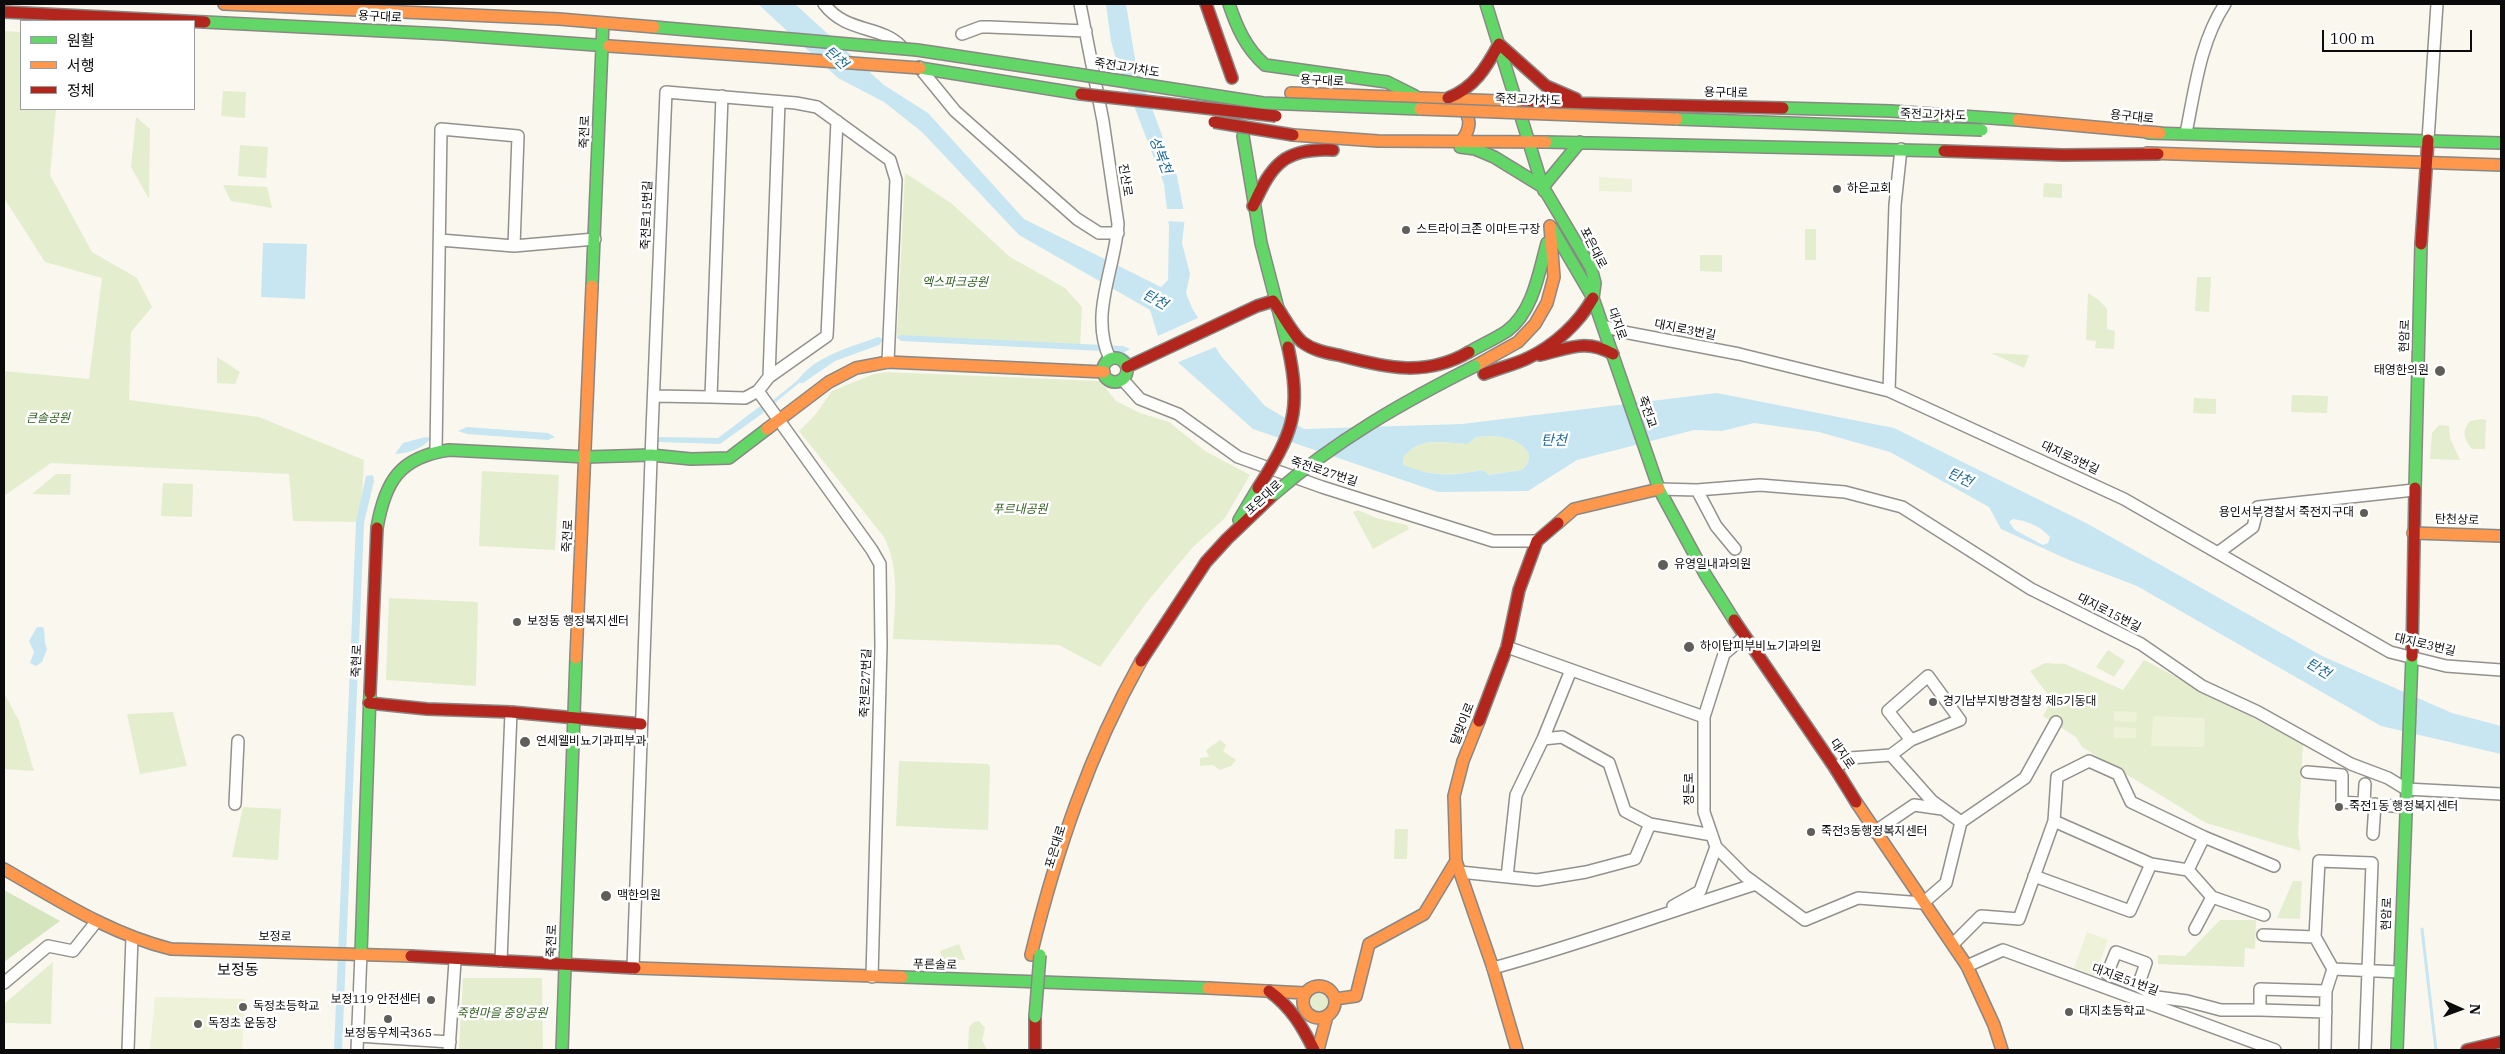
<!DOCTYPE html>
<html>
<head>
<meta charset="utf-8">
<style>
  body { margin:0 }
  #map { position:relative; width:2505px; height:1054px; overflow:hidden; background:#faf7ee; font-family:"IBM Plex Serif","Noto Sans KR",serif }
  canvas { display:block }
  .frame { position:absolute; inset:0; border:5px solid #0b0b0b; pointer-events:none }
  .legend { position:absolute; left:20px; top:20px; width:175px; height:90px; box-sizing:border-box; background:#fff; border:1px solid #9d9d9d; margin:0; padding:6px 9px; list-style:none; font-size:15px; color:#0b0b0b }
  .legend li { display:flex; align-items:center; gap:10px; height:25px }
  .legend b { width:25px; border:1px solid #9d9d9d }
  .north { position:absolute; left:2435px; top:984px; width:50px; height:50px; -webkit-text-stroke:4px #fff; paint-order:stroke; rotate:92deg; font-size:14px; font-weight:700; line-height:20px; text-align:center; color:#0b0b0b }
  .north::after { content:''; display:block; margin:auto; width:18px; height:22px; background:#0b0b0b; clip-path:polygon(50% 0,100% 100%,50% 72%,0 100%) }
  .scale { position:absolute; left:2322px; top:30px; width:150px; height:22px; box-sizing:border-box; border:2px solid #0b0b0b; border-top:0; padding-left:6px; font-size:15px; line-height:18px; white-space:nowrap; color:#0b0b0b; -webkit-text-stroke:4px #fff; paint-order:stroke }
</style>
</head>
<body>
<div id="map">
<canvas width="2505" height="1054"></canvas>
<div class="frame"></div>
<ul class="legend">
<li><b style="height:6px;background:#63d668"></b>원활</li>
<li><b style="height:6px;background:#ff974d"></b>서행</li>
<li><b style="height:6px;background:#b3261e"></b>정체</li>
</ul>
<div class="north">N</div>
<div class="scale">100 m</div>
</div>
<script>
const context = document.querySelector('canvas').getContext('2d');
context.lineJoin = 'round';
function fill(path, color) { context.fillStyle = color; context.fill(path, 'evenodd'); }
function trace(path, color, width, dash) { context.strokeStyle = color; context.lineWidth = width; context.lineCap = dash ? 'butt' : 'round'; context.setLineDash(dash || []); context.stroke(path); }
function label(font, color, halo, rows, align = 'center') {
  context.font = font + ' "IBM Plex Serif","Noto Sans KR",serif'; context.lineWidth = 5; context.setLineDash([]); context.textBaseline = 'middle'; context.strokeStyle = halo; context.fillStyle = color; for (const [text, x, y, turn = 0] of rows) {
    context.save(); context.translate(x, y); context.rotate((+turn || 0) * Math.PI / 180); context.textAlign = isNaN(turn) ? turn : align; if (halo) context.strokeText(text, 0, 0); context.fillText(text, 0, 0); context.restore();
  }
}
fill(new Path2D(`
  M4,31L21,32V109H56L50,175L92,252L137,278L152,307L131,332L129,400L259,417L364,460L361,522L293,521L289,474L51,463L4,496V371L89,379L102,278L45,262L4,198Z
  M223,91L246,92L245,118L221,116Z
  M136,117L150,129L149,199L131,167Z
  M240,145L268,147L266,178L238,176Z
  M905,173L951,203L1010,257L1065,288L1082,307L1080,346L897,336Z
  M2044,183L2062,184V198L2043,197Z
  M223,185L267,187L272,208L231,201Z
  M1805,229H1816V260H1805Z
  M1700,255H1722V272L1700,271Z
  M2197,277H2211L2209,312L2195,311Z
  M2088,293L2099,300L2107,309V329L2115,331L2114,349L2095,348L2096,341L2086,340Z
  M1991,353L2029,355L2024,368Z
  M217,357L240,372L235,384L217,383Z
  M885,372L1100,381L1116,401L1140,413L1169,422L1205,451L1250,475L1225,518L1193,547L1147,602L1100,667L1059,645L893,639C895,603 900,570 884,537L799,431L815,415L832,391L871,375Z
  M2292,395L2328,396L2327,413L2291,412Z
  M2194,398L2216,399V414L2193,413Z
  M2481,419L2486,420L2485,449H2472C2464,440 2461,430 2470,421Z
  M2439,425L2449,426L2450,438L2460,460L2430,459L2432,433Z
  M1493,436C1509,438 1520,440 1529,454L1528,463L1522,470L1489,475L1483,470C1450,476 1436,476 1403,466L1404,456C1422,436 1442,443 1468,444L1476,437Z
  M482,471L559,475L555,550L479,546Z
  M56,474H71L70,495L32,494Z
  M163,483L193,484L192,517L161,516Z
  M1358,510L1376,518L1407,525L1409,529L1373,549L1353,512Z
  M389,598L478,602L476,686L386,680Z
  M2108,650L2125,661L2114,677L2096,667Z
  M2144,660L2303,744L2298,835L2301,851L2206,823L2082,747L2076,737L2043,716L2052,700L2030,671L2045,663L2065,664L2123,690Z
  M4,693L19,721L34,771L4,769Z
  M173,712L187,766L140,774L127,714Z
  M1220,740L1226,745L1223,751L1236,760L1231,766L1220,770L1213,765L1200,766V758L1209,757L1206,750Z
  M899,761L988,764L990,767L988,830L896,826Z
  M243,807L281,809L278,860L232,857Z
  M1395,829H1408L1407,859H1394Z
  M2293,881H2302L2300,919L2277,918Z
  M2220,920H2256L2255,949L2245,948L2244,967L2158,964V955L2185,956Z
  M959,944L965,960L942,959L940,951Z
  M53,962L51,1024L4,1023V1004Z
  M463,978H542L543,1050H459Z
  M1310 1002a9 9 0 1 1 18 0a9 9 0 1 1-18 0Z
  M979,1021L985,1028L982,1040L987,1050H968L969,1027L974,1022Z`), '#e4eecf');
fill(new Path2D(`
  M4,890L60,921L4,962Z`), '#d5e5be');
fill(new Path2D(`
  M1599,177L1632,179V192L1599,191Z
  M2114,711L2137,712L2136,722L2114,721Z
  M2153,716L2205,718L2204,747L2151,746Z
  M2114,727L2136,728V738H2113Z
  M2087,932L2108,940L2094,978L2073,971Z
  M155,997L245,999L242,1050H150Z`), '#edf2d9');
fill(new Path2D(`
  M758,4H795L884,85L928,113L1024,219L1161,287L1168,280L1169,227L1164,184L1116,59L1111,41L1106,4H1126L1136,65L1177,176L1185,217L1182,243L1190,274L1186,293L1192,308L1221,356L1265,406L1304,429L1462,424L1717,393L1894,428L2088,524L2322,656L2452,713L2501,726V754L2381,726L2137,586L2069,560L2001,529L1989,507L1890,452L1819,432L1754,423L1722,431L1694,430L1577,460L1528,491L1438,492L1253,429L1173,358L1141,368L1121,352L901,341L896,337L901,335L1123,346L1139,353L1158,336L1150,310L1019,235L922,132L884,102L838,78ZM1493,436C1509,438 1520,440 1529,454L1528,463L1522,470L1489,475L1483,470C1450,476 1436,477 1403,465L1404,456C1422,436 1442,443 1468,444L1476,437ZM2013,519C2028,521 2040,526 2050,537L2048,543L2043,545L2015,530L2009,522Z
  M263,243L307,244L305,299L261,297Z
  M878,337L884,339L879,345L835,361L803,383H796C813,356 849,348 878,337Z
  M759,407H766L763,413L720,444L658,442L654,439L657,437L718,438Z
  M467,427L548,433L555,437L548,440L467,434L458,431Z
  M425,437L431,438C423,449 408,453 395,454L403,443Z
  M373,475L374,481L364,523L342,1050H334L356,522L366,476Z
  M37,627H43C46,633 43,640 47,649L42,662L36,666L30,663L34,652L29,641Z`), '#c7e6f1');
fill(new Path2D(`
  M1164,209H1186L1187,222L1165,221Z
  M1200,317L1218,346L1176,363L1173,361L1145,369L1124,352L1133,348L1139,351L1149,340Z`), '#faf7ee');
trace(new Path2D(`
  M771,404L799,381
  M2422,929L2436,1050`), '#c7e6f1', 3);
const street = new Path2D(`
  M824,4C847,34 880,24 902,47
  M1080,4L1103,121L1118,224C1115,270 1089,314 1110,359
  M962,34L981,27H989L1086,31
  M919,67L955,111L1077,219L1099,233H1118
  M722,96L711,397L745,398L758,391
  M779,102L769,377L758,391L872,550L880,564L881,646L872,977
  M2186,133C2195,89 2200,42 2225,4
  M2428,140L2437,4
  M440,240L514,246L595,239
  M1603,326L1629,333L1739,354L1889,391L2124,499L2390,652L2446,666L2501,670
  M769,377L827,336L837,121
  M1123,380L1140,399L1178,414L1238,457L1322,487L1493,541H1537
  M1889,391L1895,205L1901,149
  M654,396L711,397
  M436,451L441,129L518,136L514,246
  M1659,489L1697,490L1760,485L1845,492L1902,507L2031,589L2141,644L2202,686L2258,712L2351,764L2388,778L2406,789L2501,794
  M1697,490L1716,526L1735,549
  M2219,552L2253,527L2258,507L2414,490
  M1744,637L1724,654L1704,717V812L1716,847L1745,876L1805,920L1858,898L1923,903L1946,883L1961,822L1932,801L1891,755L1850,758L1835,768
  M1507,647L1704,717
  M1543,739L1571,670
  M1891,755L1911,740L1960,720L1928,676L1888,711L1911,740
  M2307,772L2342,775V802L2405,807
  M2364,803L2365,784
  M235,804L238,741
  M2054,821L2057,777L2089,761L2118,774L2131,802L2204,837
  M1961,822L2025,778L2056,722
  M1874,832L1914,805L1942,809
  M2373,834L2375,804
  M2151,864L2188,870L2212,897L2264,915
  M2188,870L2204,837L2274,866
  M1460,872L1537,880L1586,872L1635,859L1650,824L1712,835
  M1507,877L1516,795L1543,739L1562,737L1609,763L1625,811L1650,824
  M1673,906L1700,891L1716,847
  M2195,929L2212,897
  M2263,935L2315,937
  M1953,944L1981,916L2019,919L2054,821L2151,864L2130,911L2034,876
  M501,961L511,712
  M1967,966L2003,950L2275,1050
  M633,968L652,431L666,92L796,103L817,107L890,160L896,180L888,362
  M1493,968C1582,944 1668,912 1756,884
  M2333,969L2315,937L2319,861L2372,863L2365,1050
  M4,983L48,946L73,951L96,922
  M2138,986L2146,963L2116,952L2107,974L2138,986L2157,997L2187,1001L2221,1010H2260
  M2326,1012L2260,1010V989L2326,991
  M358,1036L450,1042
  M128,1050L132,937
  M357,1050L361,953
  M449,1050L455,961
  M2325,1050L2326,991L2333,969L2399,972`);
const fast = new Path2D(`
  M1229,4C1237,28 1246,48 1265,65L1387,82L1415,96
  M1486,4L1544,191
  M205,22L443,34L609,46
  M654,27L734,34
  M917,50L1076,74
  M920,68L1081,94
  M1783,108L1891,111L2018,120
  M2148,133L2501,143
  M1243,136L1261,243L1288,347
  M1546,142L1944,151
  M1460,147L1475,149L1494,157L1543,187L1591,268L1595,283L1593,298
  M1543,187L1580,142
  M1552,228L1593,298L1659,489L1705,574L1734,620
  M592,286L603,23
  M1469,352C1481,345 1495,339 1507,331C1533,312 1539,272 1547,243
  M1103 370a12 12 0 1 1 24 0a12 12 0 1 1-24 0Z
  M2415,488L2421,244
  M1239,520L1258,488
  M377,528C385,481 400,457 449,450L586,457L651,455L691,459L729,458L767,429
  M361,953L370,693
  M902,977L1208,988
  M562,1050L576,658
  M2397,1050L2412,656`);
const slow = new Path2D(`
  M224,4L559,19L654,27
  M609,46L755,56
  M1291,93L1525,102
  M1456,100C1469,112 1474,125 1462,140
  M2018,120L2160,133
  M1293,135L1378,141L1546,142
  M2147,153L2501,165
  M1475,366L1518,342L1535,324L1547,303L1554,277L1550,226
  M767,429L829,382L856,368L888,362L1104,372
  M1558,523L1574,509L1659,489
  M2413,533L2501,536
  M576,658L592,286
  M1479,721L1463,761L1454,796L1456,861L1493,968L1517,1050
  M1856,802L1967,966L1994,1025L2002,1050
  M4,869C58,900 110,934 171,949L411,956
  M1031,955C1056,852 1089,754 1141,661
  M635,968L902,977
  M1303 1002a16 16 0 1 1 32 0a16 16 0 1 1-32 0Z
  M1208,988L1305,993
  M1335,999L1356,996L1369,944L1424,914L1456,861
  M1318,1050L1327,1016`);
const jam = new Path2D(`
  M1206,4L1232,78
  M4,12L205,22
  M1448,98C1474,88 1486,68 1499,44L1546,86L1576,99
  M1525,102L1783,108
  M1944,151L2063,155L2158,154
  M1253,206C1272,164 1284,148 1333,150
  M2421,244L2428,140
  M1273,301C1282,313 1291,332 1302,342C1314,351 1328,353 1342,356C1387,368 1426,377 1469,352
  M1540,355C1568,349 1585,338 1613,354
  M1127,367L1257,306L1273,301
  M1484,374C1498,368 1514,365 1528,358C1554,346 1579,323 1593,298
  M1734,620L1835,768L1856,802
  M2412,656L2415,488
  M1141,661L1206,562L1227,539L1274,494
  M370,693L377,528
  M369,703L427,709L511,712L641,724
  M1479,721L1507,647L1519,590L1537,541L1558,523
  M411,956L635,968
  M1269,991C1291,1007 1302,1026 1314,1050
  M1035,1017V1050
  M2467,1050L2501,1042`);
trace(street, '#93918d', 14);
trace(fast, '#898884', 14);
trace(slow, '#898884', 14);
trace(jam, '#898884', 14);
trace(street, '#fefefc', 11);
trace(fast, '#63d668', 11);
trace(slow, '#ff974d', 11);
trace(jam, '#b3261e', 11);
const fastBridge = new Path2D(`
  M734,34L917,50
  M1076,74L1263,103L1420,109
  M1677,119L1982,130
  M1274,494C1335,441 1403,402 1475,366
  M1035,1017L1040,955`);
const slowBridge = new Path2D(`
  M755,56L920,68
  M1420,109L1677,119`);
const jamBridge = new Path2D(`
  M1081,94L1276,116
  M1214,122L1293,135
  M1258,488C1293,433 1302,412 1288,347`);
trace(fastBridge, '#898884', 14, []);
trace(slowBridge, '#898884', 14, []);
trace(jamBridge, '#898884', 14, []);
trace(fastBridge, '#63d668', 11);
trace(slowBridge, '#ff974d', 11);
trace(jamBridge, '#b3261e', 11);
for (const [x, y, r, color] of [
  [1837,189,5,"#5f5e5a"],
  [1406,230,5,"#5f5e5a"],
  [2440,371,6,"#5f5e5a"],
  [2364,513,5,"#5f5e5a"],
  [1663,565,6,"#5f5e5a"],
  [517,622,5,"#5f5e5a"],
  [1689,647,6,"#5f5e5a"],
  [1933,702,5,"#5f5e5a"],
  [525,742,6,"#5f5e5a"],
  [2339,807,5,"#5f5e5a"],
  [1811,832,5,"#5f5e5a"],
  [606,896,6,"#5f5e5a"],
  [431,1000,5,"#5f5e5a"],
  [243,1007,5,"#5f5e5a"],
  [2069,1012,5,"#5f5e5a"],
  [388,1019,5,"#5f5e5a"],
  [198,1024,5,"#5f5e5a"]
]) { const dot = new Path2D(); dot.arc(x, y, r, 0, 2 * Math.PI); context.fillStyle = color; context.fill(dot); trace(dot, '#fff', 2); }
label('12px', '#0b0b0b', '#fff', [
  ["용구대로",380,17,3],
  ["죽전고가차도",1127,68,9],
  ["용구대로",1322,81,3],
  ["용구대로",1726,93,1],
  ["죽전고가차도",1528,100,2],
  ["죽전고가차도",1933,115,2],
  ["용구대로",2132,117,6],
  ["죽전로",585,132,-88],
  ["진산로",1125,180,81],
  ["죽전로15번길",647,215,-88],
  ["포은대로",1593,248,63],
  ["대지로",1617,324,71],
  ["대지로3번길",1685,330,11],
  ["현암로",2405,336,-88],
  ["죽전교",1647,412,71],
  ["대지로3번길",2070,458,25],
  ["죽전로27번길",1324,472,18],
  ["포은대로",1264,498,-43],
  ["탄천상로",2457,520,2],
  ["죽전로",568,536,-87],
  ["대지로15번길",2109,613,27],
  ["대지로3번길",2425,645,13],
  ["죽현로",357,661,-88],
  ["죽전로27번길",866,683,-88],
  ["달맞이로",1463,724,-69],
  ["대지로",1842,754,56],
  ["정든로",1690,789,-90],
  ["포은대로",1056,847,-73],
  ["현암로",2387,914,-88],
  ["보정로",275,937,1],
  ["죽전로",552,941,-88],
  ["푸른솔로",935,965,1],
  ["대지로51번길",2125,980,20]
]);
label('12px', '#0b0b0b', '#fff', [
  ["하은교회",1847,189],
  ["스트라이크존 이마트구장",1416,230],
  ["태영한의원",2429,371,"right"],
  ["용인서부경찰서 죽전지구대",2354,513,"right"],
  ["유영일내과의원",1674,565],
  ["보정동 행정복지센터",527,622],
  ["하이탑피부비뇨기과의원",1700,647],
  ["경기남부지방경찰청 제5기동대",1943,702],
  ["연세웰비뇨기과피부과",536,742],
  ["죽전1동 행정복지센터",2349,807],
  ["죽전3동행정복지센터",1821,832],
  ["맥한의원",617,896],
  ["보정119 안전센터",421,1000,"right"],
  ["독정초등학교",253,1007],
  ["대지초등학교",2079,1012],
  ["독정초 운동장",208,1024],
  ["보정동우체국365",388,1034,"center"]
], 'left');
label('italic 12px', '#305e1f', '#fff', [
  ["엑스파크공원",955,283],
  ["큰솔공원",48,419],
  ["푸르내공원",1020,510],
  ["죽현마을 중앙공원",502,1014]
]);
label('italic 14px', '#1c6895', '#fff', [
  ["탄천",836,58,43],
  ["성복천",1160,155,69],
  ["탄천",1155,300,29],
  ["탄천",1554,441],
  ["탄천",1960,478,25],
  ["탄천",2318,669,31]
]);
label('15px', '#0b0b0b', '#fff', [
  ["보정동",238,971]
]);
</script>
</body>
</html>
